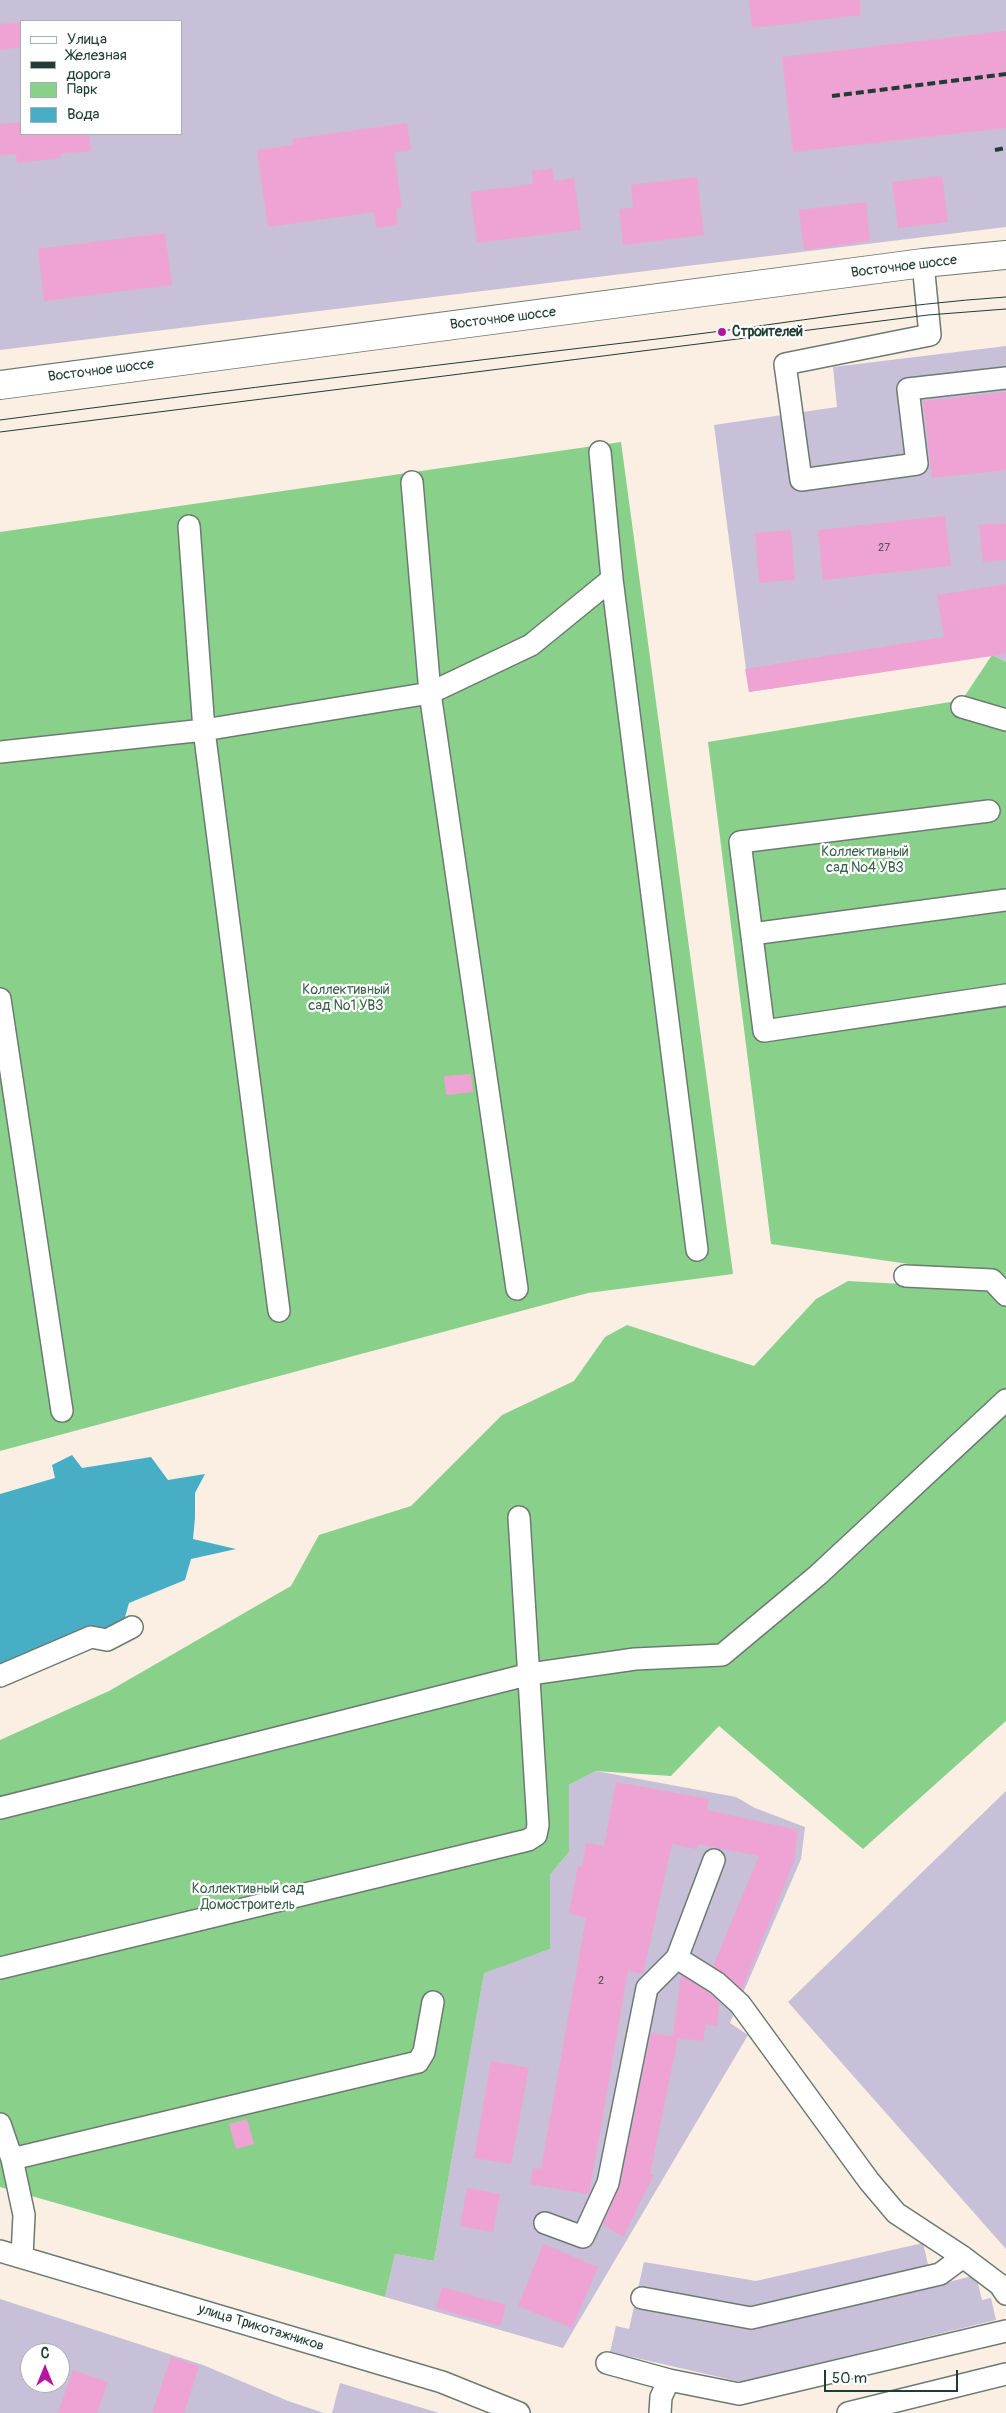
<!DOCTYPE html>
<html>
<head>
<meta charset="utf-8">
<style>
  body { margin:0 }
  #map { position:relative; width:1006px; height:2413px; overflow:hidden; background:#faefe2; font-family:Pangolin,sans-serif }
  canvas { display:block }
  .legend { position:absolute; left:20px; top:20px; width:162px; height:115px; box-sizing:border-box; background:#fff; border:1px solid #a5b1ae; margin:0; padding:6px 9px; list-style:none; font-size:15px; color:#1f3d34 }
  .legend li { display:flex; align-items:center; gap:10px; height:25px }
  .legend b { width:25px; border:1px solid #a5b1ae }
  .north { position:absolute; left:20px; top:2343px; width:50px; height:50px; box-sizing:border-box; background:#fff; border:1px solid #a5b1ae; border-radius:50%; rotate:0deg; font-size:14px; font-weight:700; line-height:20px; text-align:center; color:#1f3d34 }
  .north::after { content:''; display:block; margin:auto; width:18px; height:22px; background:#b5179e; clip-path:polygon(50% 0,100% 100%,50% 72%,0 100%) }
  .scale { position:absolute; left:824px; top:2370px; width:134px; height:22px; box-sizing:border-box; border:2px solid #1f3d34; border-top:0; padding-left:6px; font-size:15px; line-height:18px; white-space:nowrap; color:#1f3d34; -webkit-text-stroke:4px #fff; paint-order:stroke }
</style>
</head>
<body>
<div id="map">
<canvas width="1006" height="2413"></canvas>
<ul class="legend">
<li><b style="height:6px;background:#fff"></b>Улица</li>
<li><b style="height:6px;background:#1f3d34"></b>Железная дорога</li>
<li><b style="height:14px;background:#89d08a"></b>Парк</li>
<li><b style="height:14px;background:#47aec6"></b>Вода</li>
</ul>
<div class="north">С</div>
<div class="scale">50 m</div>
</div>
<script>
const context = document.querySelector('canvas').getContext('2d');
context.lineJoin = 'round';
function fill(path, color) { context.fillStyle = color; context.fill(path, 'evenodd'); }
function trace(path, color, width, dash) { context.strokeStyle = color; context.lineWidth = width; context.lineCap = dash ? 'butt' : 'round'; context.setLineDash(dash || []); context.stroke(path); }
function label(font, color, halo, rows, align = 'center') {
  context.font = font + ' Pangolin,sans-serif'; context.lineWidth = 4.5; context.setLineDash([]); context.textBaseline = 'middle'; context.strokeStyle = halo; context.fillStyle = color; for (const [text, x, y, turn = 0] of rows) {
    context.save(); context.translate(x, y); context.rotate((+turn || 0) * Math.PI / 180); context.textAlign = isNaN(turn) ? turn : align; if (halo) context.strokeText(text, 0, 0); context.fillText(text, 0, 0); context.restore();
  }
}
fill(new Path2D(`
  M0,0H1006V227L0,350ZM21,21H181V134H21Z
  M1006,346V662L992,655L749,692L714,425L837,407L833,367Z
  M596,1771L736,1797L755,1808L805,1827L801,1859L730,2023L748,2035L563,2348L385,2297L395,2254L434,2261L484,1972L550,1949V1875L569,1852V1785Z
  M1006,1791V2249L788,2002Z
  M923,2243L933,2286L976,2275L982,2300L991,2298L996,2320L741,2382L610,2352L616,2326L629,2329L644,2262L756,2281Z
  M0,2299L203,2365L288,2401L324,2413H0ZM30,2353H60V2383H30Z
  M340,2383L439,2413H332Z`), '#c8bfd8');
fill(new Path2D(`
  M621,442L733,1274L588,1293L0,1451V532Z
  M992,655L1006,662V1285L998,1277L771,1244L708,742L962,700Z
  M848,1281L991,1289L1006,1305V1721L863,1849L719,1726L671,1776L596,1771L569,1785V1852L550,1875V1949L484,1973L434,2261L395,2254L385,2297L0,2187V1740L109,1691L291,1586L319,1535L411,1506L502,1415L574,1381L605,1337L627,1325L754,1366L816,1299Z`), '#89d08a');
fill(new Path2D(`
  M72,1455L82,1468L151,1457L168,1480L205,1474L195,1493V1518L193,1539L236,1549L191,1559L185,1580L129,1603L123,1624L110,1632L86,1627L0,1665V1494L55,1478L52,1465Z`), '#47aec6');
fill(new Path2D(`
  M749,0H860L861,15L752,28Z
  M21,22V47L0,50V24Z
  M1006,31V128L793,152L782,57Z
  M21,122V134H89L91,151L60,154L61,158L17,163L16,154L0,156V124Z
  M407,123L411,150L394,152L402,208L396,209L398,225L376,228L374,212L268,227L257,150L293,145V139Z
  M552,168L554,181L574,178L581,230L477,243L470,192L533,184L532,171Z
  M942,176L948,222L898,228L892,182Z
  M697,177L704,235L623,245L619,209L633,208L631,185Z
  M866,202L870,241L804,250L799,210Z
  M165,233L172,285L44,301L38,249Z
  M1006,392V470L932,478L923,401Z
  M945,516L951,566L823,580L818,530Z
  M1006,523V560L983,562L979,525Z
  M791,530L795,580L759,583L755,533Z
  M1006,584V654L749,692L745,669L944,637L937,595Z
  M471,1074L473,1092L446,1095L444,1076Z
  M616,1782L709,1799L707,1810L798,1830L794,1861L742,1989L713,1966L759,1856L698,1844L696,1849L672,1844L643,1974L628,1971L589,2194L530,2184L533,2168L541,2169L586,1918L569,1913L578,1866L582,1867L586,1843L604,1846Z
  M681,1975L709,1993L719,2002L717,2026L706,2024L703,2041L678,2038L650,2174L654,2175L623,2237L603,2224L620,2185L651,2033L673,2036Z
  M491,2061L529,2068L511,2164L474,2158Z
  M247,2119L254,2144L236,2149L229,2124Z
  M467,2188L500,2194L493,2232L460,2226Z
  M543,2244L598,2267L572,2328L518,2306Z
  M442,2287L506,2305L500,2326L436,2308Z
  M171,2357L199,2366L184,2413H152Z
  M73,2370L108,2382L97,2413H58Z`), '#efa3d4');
const minor = new Path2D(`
  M923,263L930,335L785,364L801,480L917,464L908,389L1006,378
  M600,452L612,579L697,1250
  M412,482L430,693L517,1289
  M189,526L204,730L279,1311
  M962,707L1006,720
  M0,752L204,730L430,693L531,645L612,579
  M989,811L740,842L764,1031L1006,995
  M752,934L1006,900
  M0,999L62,1411
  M905,1276L992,1280L1006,1295
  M0,1676L91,1637L107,1640L132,1627
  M0,1808L530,1674L635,1659L722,1655L818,1575L1006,1400
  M677,1958L717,1983L740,2004L869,2181L896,2213L963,2257L1000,2285L1006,2294
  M0,1968L528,1840L536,1835L538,1825L519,1517
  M0,2124L12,2159L24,2215L22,2257
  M12,2159L418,2062L424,2052L433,2002
  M545,2223L583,2237L608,2183L647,1988L677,1958L714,1860
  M0,2251L442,2382L519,2413
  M642,2298L751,2318L940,2274L963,2257
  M607,2363L669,2380L739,2394L1006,2331
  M660,2413L661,2397L669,2380
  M848,2413L1006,2374`);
const major = new Path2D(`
  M0,385L923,263L1006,255`);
trace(minor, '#6c7b71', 24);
trace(major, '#6c7b71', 30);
trace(minor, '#fff', 21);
trace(major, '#fff', 28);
trace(new Path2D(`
  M0,420C227,390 455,363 682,336C790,323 898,304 1006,297
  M0,432L928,315L1006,309`), '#1f3d34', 1);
trace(new Path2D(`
  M832,96L1006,74
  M995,150L1006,148`), '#1f3d34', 4, [8, 4]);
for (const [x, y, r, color] of [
  [722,332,5,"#b5179e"]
]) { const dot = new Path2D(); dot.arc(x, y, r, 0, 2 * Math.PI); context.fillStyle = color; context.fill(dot); trace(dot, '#fff', 2); }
label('11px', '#53565c', null, [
  ["27",884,548],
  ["2",601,1981]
]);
label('14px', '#1f3d34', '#fff', [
  ["Восточное шоссе",904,267,-7],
  ["Восточное шоссе",503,319,-7],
  ["Восточное шоссе",101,371,-7],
  ["улица Трикотажников",261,2328,17]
]);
label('bold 14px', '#1f3d34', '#fff', [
  ["Строителей",732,332]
], 'left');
label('14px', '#3a624a', '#fff', [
  ["Коллективный",865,852],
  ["сад №4 УВЗ",865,868],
  ["Коллективный",346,990],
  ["сад №1 УВЗ",346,1006],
  ["Коллективный сад",248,1889],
  ["Домостроитель",248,1905]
]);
</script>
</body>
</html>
